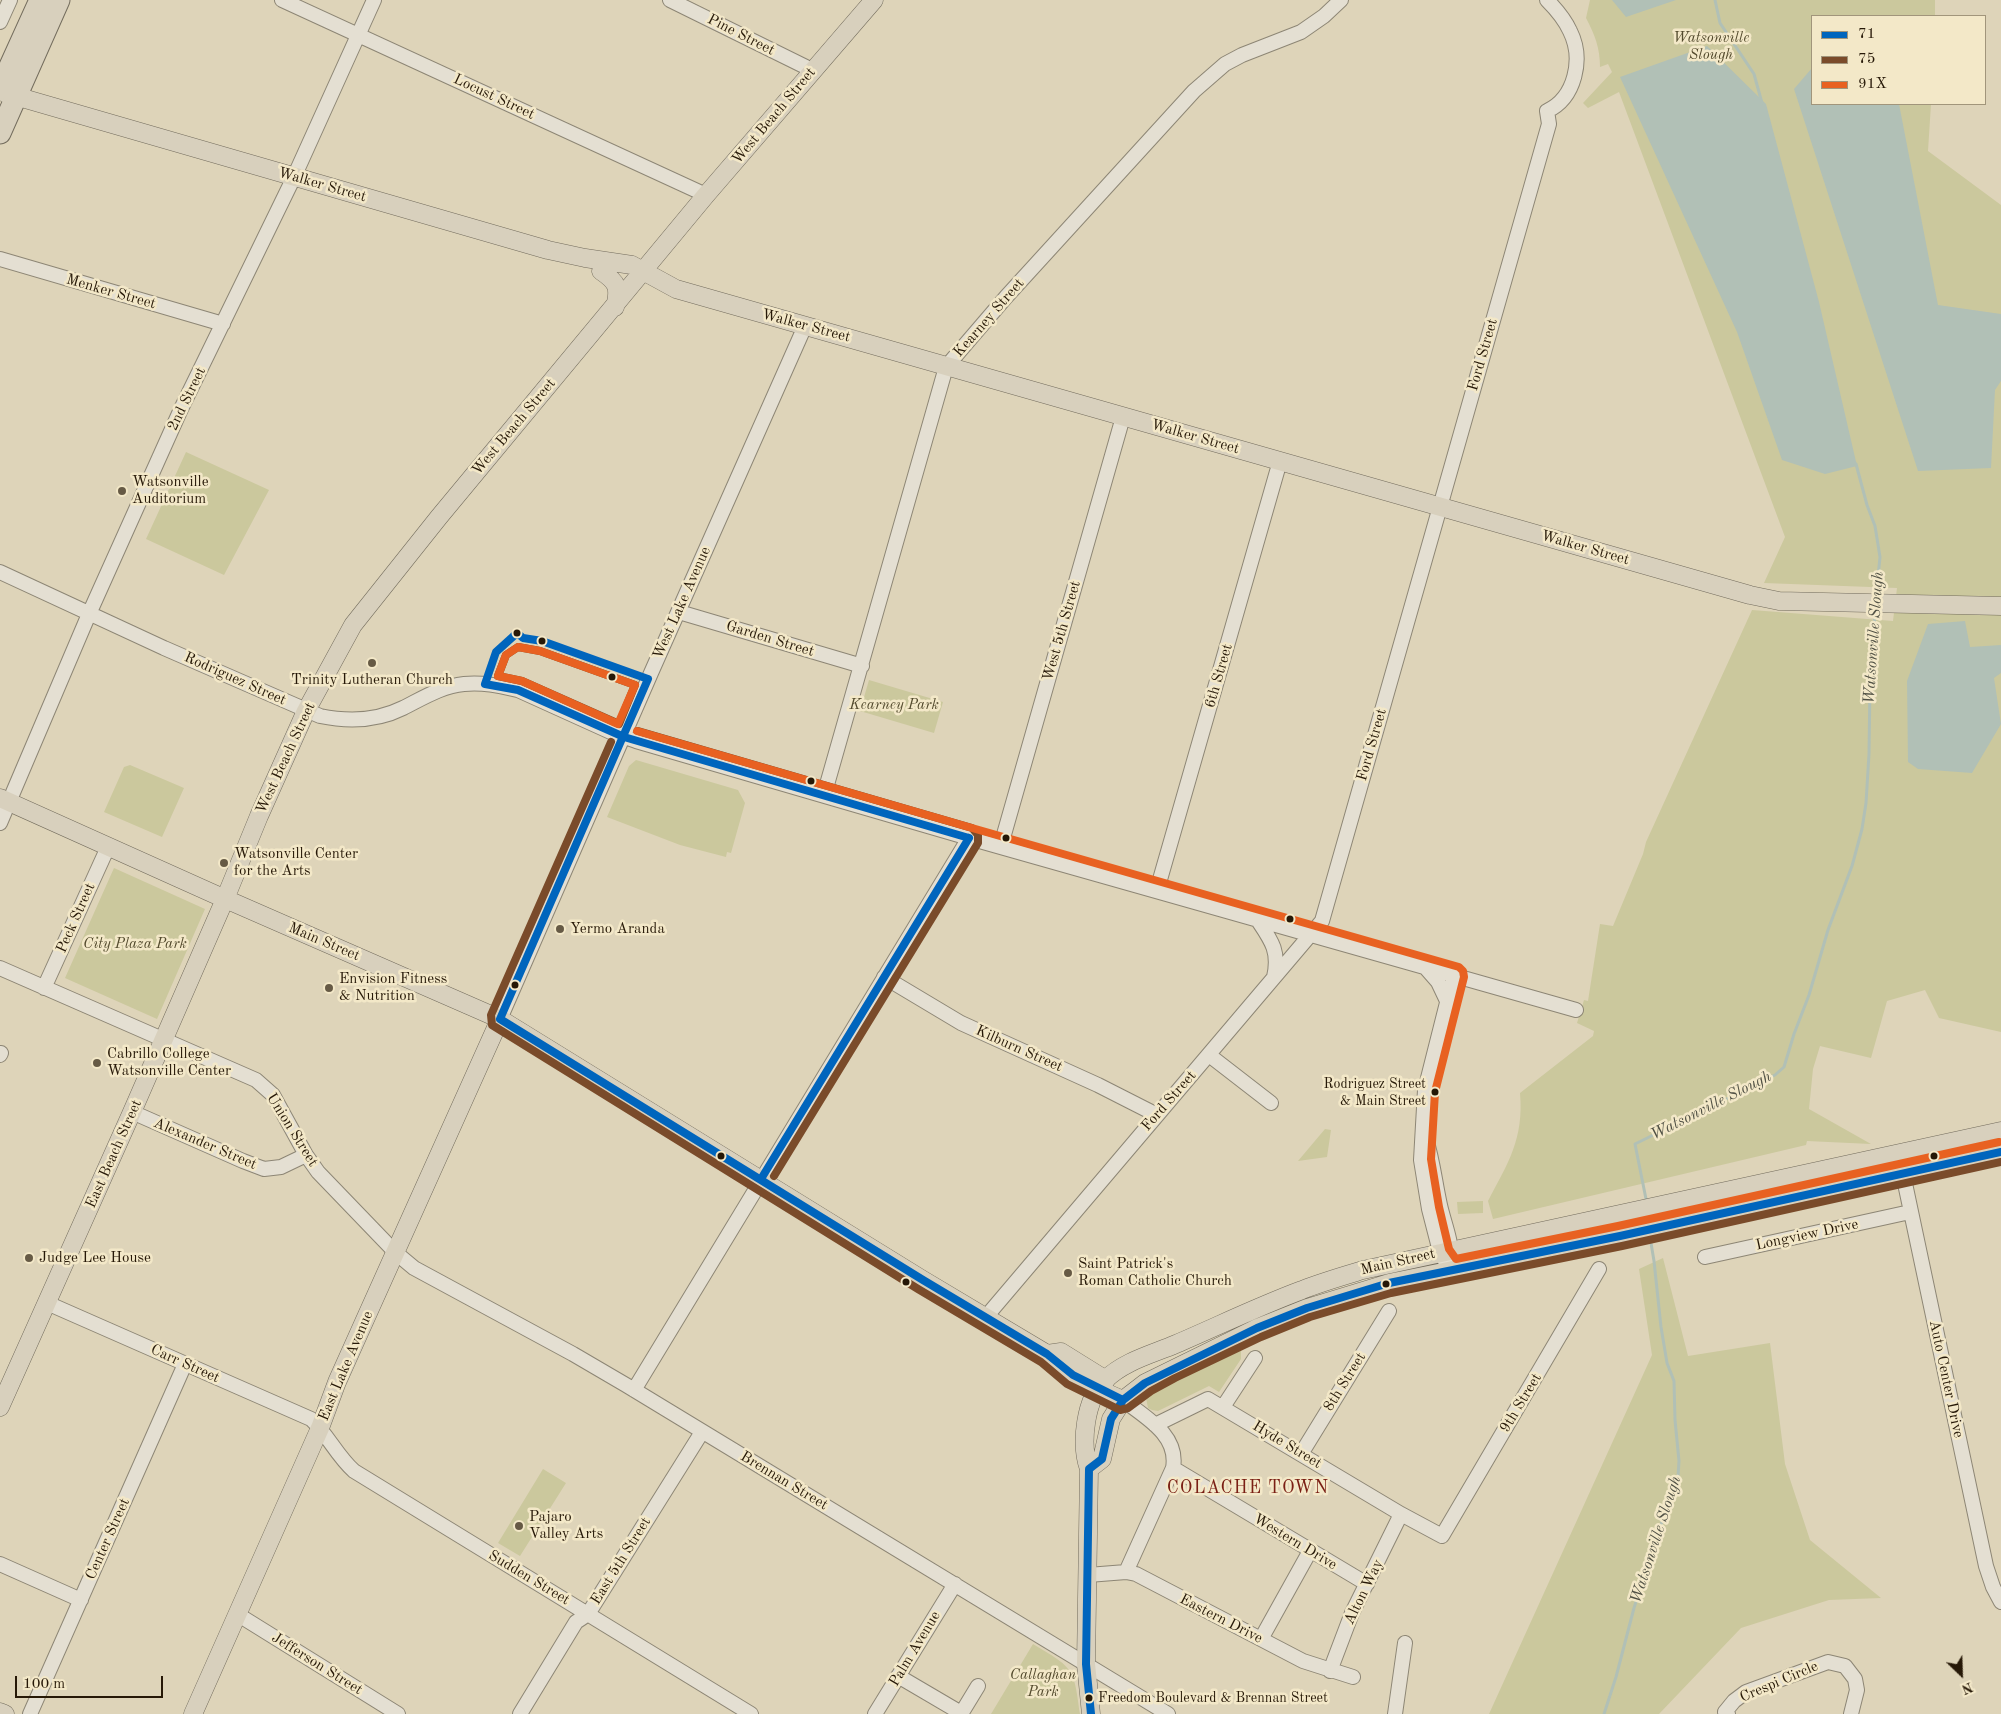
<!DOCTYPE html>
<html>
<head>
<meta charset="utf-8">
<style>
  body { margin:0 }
  #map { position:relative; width:2001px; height:1714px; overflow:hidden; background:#ded4b9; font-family:"Old Standard TT",serif }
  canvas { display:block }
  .legend { position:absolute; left:1811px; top:15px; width:175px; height:90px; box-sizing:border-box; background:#f3e8c8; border:1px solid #a1957b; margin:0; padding:6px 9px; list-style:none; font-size:15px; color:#261807 }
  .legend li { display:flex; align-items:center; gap:10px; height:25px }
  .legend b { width:25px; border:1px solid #a1957b }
  .north { position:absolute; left:1936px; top:1649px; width:50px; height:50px; -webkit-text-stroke:4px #f3e8c8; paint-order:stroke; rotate:156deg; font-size:14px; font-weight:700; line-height:20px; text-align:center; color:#261807 }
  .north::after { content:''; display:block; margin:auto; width:18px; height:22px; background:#261807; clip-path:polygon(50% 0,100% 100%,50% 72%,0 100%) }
  .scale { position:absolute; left:15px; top:1676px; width:148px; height:22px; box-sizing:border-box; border:2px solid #261807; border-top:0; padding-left:6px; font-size:15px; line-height:18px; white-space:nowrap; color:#261807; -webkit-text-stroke:4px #f3e8c8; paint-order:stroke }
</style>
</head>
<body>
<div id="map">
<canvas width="2001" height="1714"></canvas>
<ul class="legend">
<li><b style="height:6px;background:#0065bd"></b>71</li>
<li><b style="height:6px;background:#7a4b2a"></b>75</li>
<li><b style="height:6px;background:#e86121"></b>91X</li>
</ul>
<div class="north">N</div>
<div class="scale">100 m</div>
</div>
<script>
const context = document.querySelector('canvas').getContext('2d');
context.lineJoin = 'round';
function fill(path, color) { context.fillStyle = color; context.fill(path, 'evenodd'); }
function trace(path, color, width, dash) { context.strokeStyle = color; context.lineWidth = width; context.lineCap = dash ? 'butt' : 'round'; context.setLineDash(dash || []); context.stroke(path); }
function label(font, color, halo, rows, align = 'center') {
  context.font = font + ' "Old Standard TT",serif'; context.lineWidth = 5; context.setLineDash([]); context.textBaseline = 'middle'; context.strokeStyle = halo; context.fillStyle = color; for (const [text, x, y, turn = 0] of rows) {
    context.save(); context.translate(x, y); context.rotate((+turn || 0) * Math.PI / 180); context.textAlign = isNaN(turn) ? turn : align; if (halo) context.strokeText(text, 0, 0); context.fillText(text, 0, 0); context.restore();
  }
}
fill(new Path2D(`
  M1590,0H1935V16H1812V104H1931L1928,151L2001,205V1032L1939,1018L1925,990L1887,1001L1871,1058L1820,1046L1813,1069L1809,1109L1871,1144L1807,1141L1806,1145L1493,1219L1488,1201C1508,1163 1524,1139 1520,1093L1593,1036L1594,1031L1577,1023L1584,1000L1588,1001L1600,924L1613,926L1643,854L1646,842L1752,610L1893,621L1897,588L1764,583L1785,537L1619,92L1588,108L1583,103L1612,72L1608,64L1600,67C1600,48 1595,35 1586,18Z
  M186,452L269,490L224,575L146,539Z
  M869,680L943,702L934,733L860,711Z
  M636,760L738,790L745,803L731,853L727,852L726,857L680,845L607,817L629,766Z
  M130,765L184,788L162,837L104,812L124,767Z
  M114,868L205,909L157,1019L65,978Z
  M1325,1129L1331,1130L1327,1157L1298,1161Z
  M1483,1201V1213L1458,1214L1457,1202Z
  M1663,1258L1688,1356L1770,1343L1785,1464L1810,1540L1881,1598L1829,1600L1741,1628L1659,1714H1489L1652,1355L1639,1269Z
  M1241,1349V1359L1219,1392L1209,1386L1158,1411L1152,1410L1148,1408L1146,1398L1150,1394Z
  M543,1469L566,1483L520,1556L498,1543Z
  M1033,1644C1073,1668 1074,1667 1080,1714H991Z`), '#cbc89d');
fill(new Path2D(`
  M1612,0H1676L1626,17Z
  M1707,46L1766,104L1819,302L1857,466L1825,474L1782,460L1737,332L1620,77Z
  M1812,68V104H1899L1938,305L2001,314V381L1995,390L1991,468L1918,471L1794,89Z
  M1965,621L1970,647L2001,645V673L1994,678L2001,724L1972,773L1918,769L1908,762L1907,681L1928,624Z`), '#b1c0b6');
trace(new Path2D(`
  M1715,0L1720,23L1754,74L1762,103
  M1856,464L1867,505L1875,526L1880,557L1876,597
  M1646,1199L1635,1144L1775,1075L1784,1067L1794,1034L1809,995L1828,930L1852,866L1862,829L1866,803L1869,754L1870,683L1873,662L1875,608
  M1604,1714L1616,1677L1634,1608L1659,1530L1678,1477L1679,1461L1675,1420L1674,1381L1667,1363L1661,1327L1654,1261L1651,1243`), '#b1c0b6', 3);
const minor = new Path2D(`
  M282,0L706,195
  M670,0L812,70
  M0,22L10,0
  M0,259L223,324
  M0,572L164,648L320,716C349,722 377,721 403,708C423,698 442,686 464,684C483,682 500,686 518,690L613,733L636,741L969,838L1576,1010
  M679,612L862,666
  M824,795L946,367L1006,297L1194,91L1225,64L1242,55L1301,32L1324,16L1341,0
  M0,823L89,614L181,409L294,177L374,0
  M1001,845L1123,417
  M1157,890L1280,461
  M1257,919C1271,940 1280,951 1274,977
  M1424,966L1438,982L1448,1003
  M0,968L256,1080L273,1095L306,1155L318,1172L396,1253L414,1268L573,1354L626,1385L1168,1714
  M884,977L961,1023L1098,1085L1157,1115
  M44,988L108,847
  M500,1019L651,673L805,326
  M0,1055L1,1053
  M1209,1055L1271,1103
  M132,1112L243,1161L264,1169L281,1167L306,1155
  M1426,1139C1433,1161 1435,1183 1440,1205C1444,1223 1452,1241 1451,1259
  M1903,1174L1986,1566L1993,1587L2001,1602
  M1705,1257L1910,1212
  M1451,1270L1440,1253L1438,1244L1429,1209L1421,1160L1425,1090L1454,975
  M47,1303L311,1419C328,1435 337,1456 354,1471L751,1714
  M985,1318L1322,921L1549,124L1547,111C1575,98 1584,59 1570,31C1565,20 1556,9 1547,0
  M634,1390L969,838
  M1123,1400C1145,1417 1179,1435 1173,1468L1367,1584
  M1223,1407L1255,1358
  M1155,1425L1208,1399L1401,1514L1442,1536L1599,1269
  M1301,1454L1389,1311
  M0,1564L81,1600
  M1126,1572L1173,1468
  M1088,1575L1126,1572L1136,1574L1303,1661L1353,1677
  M237,1614L398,1714
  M1261,1639L1310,1551
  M1330,1671L1352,1613L1401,1514
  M898,1676L961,1713
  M30,1714L185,1364
  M520,1714L576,1622L588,1614L702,1432
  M875,1714L955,1584
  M961,1714L978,1686
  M1395,1714L1405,1643
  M1728,1714L1725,1712L1734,1701L1746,1692L1828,1662L1845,1666L1855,1679L1857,1690L1851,1714`);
const major = new Path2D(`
  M5,93L548,250L585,258L632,265L676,289L1750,595L1779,601L2001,606
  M601,271C617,282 620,287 615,307
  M0,798L214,894L500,1019L923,1280L1047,1354C1066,1376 1097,1389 1123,1400
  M1047,1354L1061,1352L1106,1380
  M0,1407L132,1112L225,899L259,816L306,711L353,625L439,517L706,195L874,0
  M1089,1469L1102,1459L1111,1419L1123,1400L1145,1383L1257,1328L1307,1308L1389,1283L1620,1236L2001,1152
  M0,1712L5,1714
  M193,1714L320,1428L337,1382L500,1019
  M1091,1714L1086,1664L1089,1469C1080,1444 1085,1399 1105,1380C1124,1361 1153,1354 1176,1344C1218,1326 1259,1306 1302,1290C1322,1282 1343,1276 1363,1270L2001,1131`);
const highway = new Path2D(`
  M0,88L40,0
  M0,133L59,0`);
trace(minor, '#8d8675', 16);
trace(major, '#736c5d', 19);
trace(highway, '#736c5d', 23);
trace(minor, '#e4dfd2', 14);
trace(major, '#d8d0bd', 18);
trace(highway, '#d8d0bd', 21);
trace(new Path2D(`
  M485,684L518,690L624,737L969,838
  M485,684L496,652L517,633L523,638L542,641L648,679
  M500,1019L923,1280L1047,1354L1073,1375L1123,1400
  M500,1019L648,679
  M761,1179L969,838
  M1091,1714L1086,1664L1089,1469L1102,1459L1111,1419L1123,1400L1145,1383L1257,1328L1307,1308L1389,1283L1620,1236L2001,1152`), '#0065bd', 8);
trace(new Path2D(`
  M518,647L540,651L635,685L619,724L522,681L498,676L506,655Z
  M638,731L972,828L978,835V843L774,1176
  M611,742L491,1015L492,1025L918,1289L1041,1362L1067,1384L1120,1410L1128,1408L1151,1391L1175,1378L1261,1337L1310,1317L1391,1293L1622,1246L2001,1162`), '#7a4b2a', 8);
trace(new Path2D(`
  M518,647L540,651L635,685L618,724L522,681L498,676L506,655Z
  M637,731L972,828L1459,967L1463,971L1464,977L1435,1092L1431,1159L1439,1207L1449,1249L1456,1259L1618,1226L1999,1142`), '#e86121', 8);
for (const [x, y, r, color] of [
  [122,491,5,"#665a45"],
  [517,633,4.5,"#261807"],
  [542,641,4.5,"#261807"],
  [372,663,5,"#665a45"],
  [612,677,4.5,"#261807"],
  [811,781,4.5,"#261807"],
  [1006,838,4.5,"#261807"],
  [224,863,5,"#665a45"],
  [1290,919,4.5,"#261807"],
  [560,929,5,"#665a45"],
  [515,985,4.5,"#261807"],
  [329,988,5,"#665a45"],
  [97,1063,5,"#665a45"],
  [1435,1092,4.5,"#261807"],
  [721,1156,4.5,"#261807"],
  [1934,1156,4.5,"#261807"],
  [29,1258,5,"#665a45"],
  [1068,1273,5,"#665a45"],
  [906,1282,4.5,"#261807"],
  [1386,1284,4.5,"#261807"],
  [519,1526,5,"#665a45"],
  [1089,1698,4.5,"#261807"]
]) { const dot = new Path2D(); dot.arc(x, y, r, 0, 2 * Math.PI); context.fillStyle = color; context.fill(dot); trace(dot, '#f3e8c8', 2); }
label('14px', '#261807', '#f3e8c8', [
  ["Rodriguez Street",1426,1084],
  ["& Main Street",1426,1101],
  ["Freedom Boulevard & Brennan Street",1098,1698,"left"]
], 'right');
label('15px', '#261807', '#f3e8c8', [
  ["Pine Street",741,35,27],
  ["Locust Street",494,97,25],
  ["West Beach Street",774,116,-50],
  ["Walker Street",322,185,16],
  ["Menker Street",111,292,16],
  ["Kearney Street",989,318,-49],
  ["Walker Street",806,326,15],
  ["Ford Street",1483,355,-74],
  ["2nd Street",187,399,-64],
  ["West Beach Street",514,427,-50],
  ["Walker Street",1195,437,16],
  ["Walker Street",1585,548,16],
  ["West Lake Avenue",682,603,-66],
  ["West 5th Street",1062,631,-74],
  ["Garden Street",770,639,17],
  ["6th Street",1219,676,-74],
  ["Rodriguez Street",235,679,24],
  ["Ford Street",1372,745,-74],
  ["West Beach Street",286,758,-65],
  ["Peck Street",76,918,-66],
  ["Main Street",324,942,23],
  ["Kilburn Street",1019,1049,24],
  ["Ford Street",1169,1101,-49],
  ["Union Street",292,1130,58],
  ["Alexander Street",205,1144,23],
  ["East Beach Street",114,1154,-66],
  ["Longview Drive",1807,1235,-12],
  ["Main Street",1398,1262,-13],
  ["Carr Street",185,1364,24],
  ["East Lake Avenue",346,1366,-67],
  ["Auto Center Drive",1946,1379,78],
  ["8th Street",1345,1382,-58],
  ["9th Street",1521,1403,-59],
  ["Hyde Street",1287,1445,31],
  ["Brennan Street",784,1481,31],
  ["Center Street",108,1539,-66],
  ["Western Drive",1295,1542,31],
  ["East 5th Street",621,1561,-58],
  ["Sudden Street",529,1578,31],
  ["Alton Way",1364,1592,-64],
  ["Eastern Drive",1221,1619,27],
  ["Palm Avenue",915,1649,-59],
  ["Jefferson Street",317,1664,32],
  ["Crespi Circle",1779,1682,-23]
]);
label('italic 15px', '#534a2d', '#f3e8c8', [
  ["Watsonville",1711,38],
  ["Slough",1711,55],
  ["Kearney Park",894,705],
  ["City Plaza Park",135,944],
  ["Callaghan",1043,1675],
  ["Park",1043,1692]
]);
label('15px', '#261807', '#f3e8c8', [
  ["Watsonville",132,482],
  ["Auditorium",132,499],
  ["Trinity Lutheran Church",372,680,"center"],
  ["Watsonville Center",234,854],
  ["for the Arts",234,871],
  ["Yermo Aranda",570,929],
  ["Envision Fitness",339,979],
  ["& Nutrition",339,996],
  ["Cabrillo College",107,1054],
  ["Watsonville Center",107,1071],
  ["Judge Lee House",39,1258],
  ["Saint Patrick's",1078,1264],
  ["Roman Catholic Church",1078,1281],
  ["Pajaro",529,1517],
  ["Valley Arts",529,1534]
], 'left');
label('italic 16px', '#505044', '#f3e8c8', [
  ["Watsonville Slough",1874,638,-86],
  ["Watsonville Slough",1711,1106,-27],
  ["Watsonville Slough",1656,1540,-72]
]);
context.letterSpacing = '1px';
label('18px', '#7a1f14', '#f3e8c8', [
  ["COLACHE TOWN",1248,1488]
]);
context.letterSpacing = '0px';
</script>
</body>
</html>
